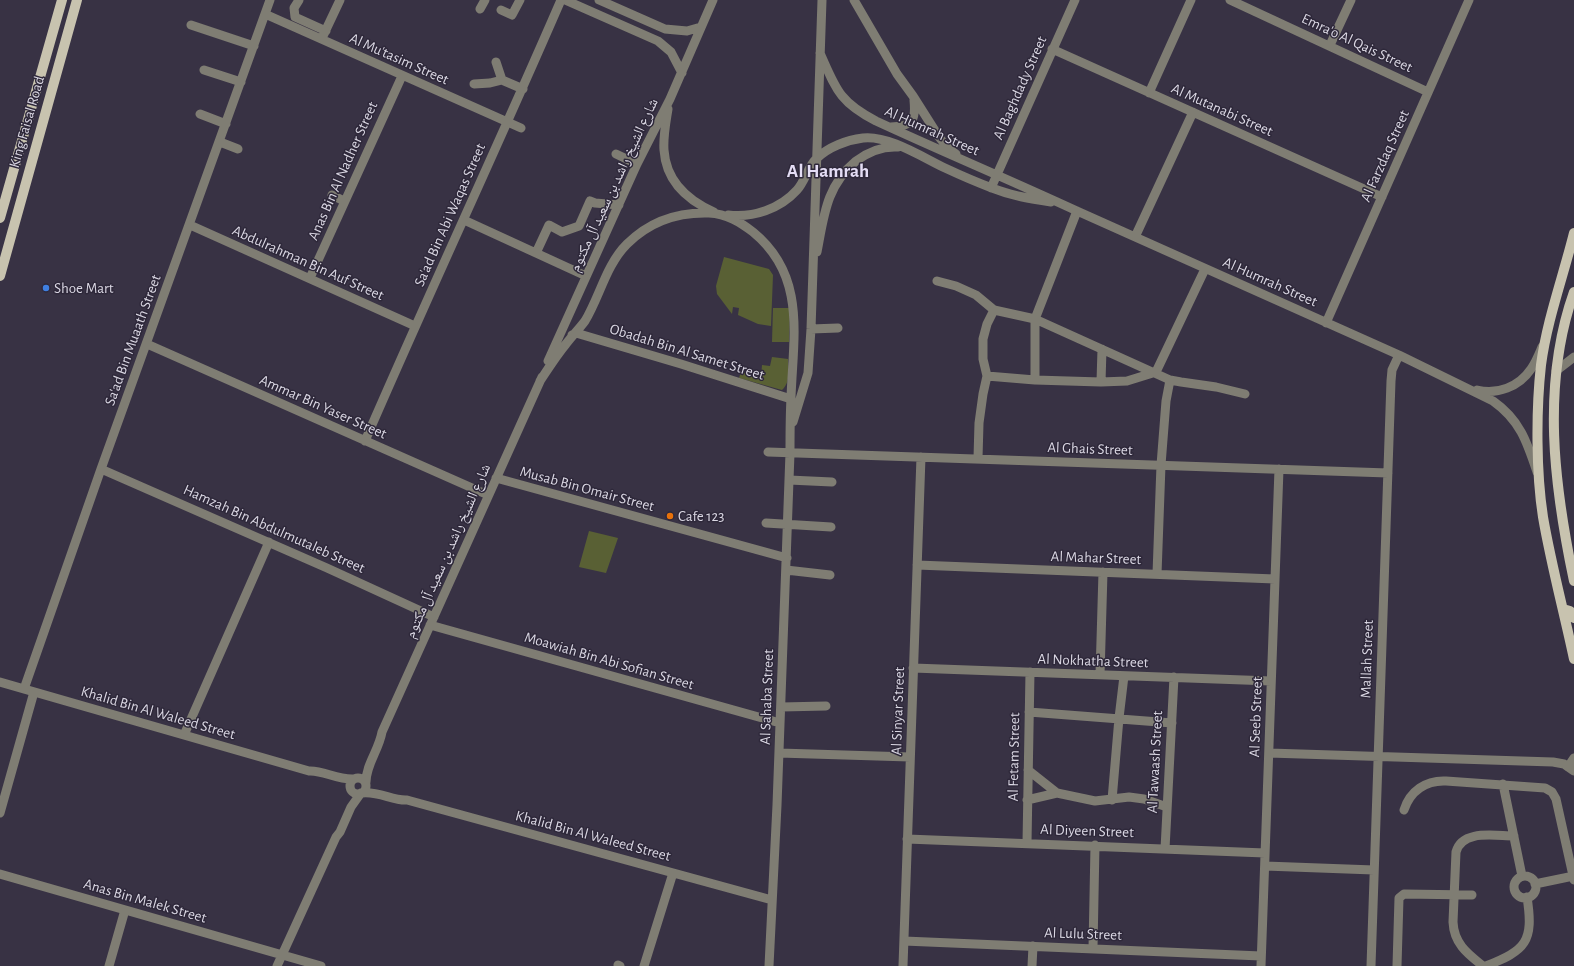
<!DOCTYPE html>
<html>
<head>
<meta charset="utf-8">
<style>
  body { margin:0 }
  canvas { display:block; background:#383244 }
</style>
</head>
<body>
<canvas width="1574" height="966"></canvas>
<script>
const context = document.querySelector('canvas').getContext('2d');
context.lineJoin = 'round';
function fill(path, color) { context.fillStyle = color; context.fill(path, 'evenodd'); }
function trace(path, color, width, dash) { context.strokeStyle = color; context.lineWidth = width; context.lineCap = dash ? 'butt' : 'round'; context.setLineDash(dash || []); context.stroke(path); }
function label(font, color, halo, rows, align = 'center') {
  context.font = font + ' "Alegreya Sans","Noto Naskh Arabic",sans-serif'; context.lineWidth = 3; context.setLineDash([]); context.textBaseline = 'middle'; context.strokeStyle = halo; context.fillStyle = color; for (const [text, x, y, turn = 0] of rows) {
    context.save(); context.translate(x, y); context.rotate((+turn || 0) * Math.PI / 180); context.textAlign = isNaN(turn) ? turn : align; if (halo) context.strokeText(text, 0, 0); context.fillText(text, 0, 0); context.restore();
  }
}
fill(new Path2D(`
  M724,257L769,269L773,275L771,326L758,324L738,315L739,308L733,307L732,314L717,294L716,286Z
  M773,308H790L789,342H772Z
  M772,357L788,359C788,370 791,382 782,390L739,378L741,372L761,377L762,365L770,366Z
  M589,531L618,538L606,573L579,567Z`), '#596034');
trace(new Path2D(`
  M299,0L294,8L295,17L326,31
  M565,0L658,41L671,52L682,73
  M599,0L665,29L687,31L701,27
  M854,0L897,74L913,96L939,137L947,147L956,154
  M1230,0L1428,92
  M480,9L485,0
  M501,10L512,15L520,0
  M265,14L521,128
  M191,25L254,46
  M323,36L340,0
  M1330,45L1351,0
  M1052,49L1382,197
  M820,53C836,89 839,102 876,121C943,152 1010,180 1077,211L1399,355L1493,401C1520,420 1527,442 1537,472
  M204,70L241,82
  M502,80L523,89
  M474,84L490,83L502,80L496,62
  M1149,93L1191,0
  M668,109C666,122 663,136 664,150C666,181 687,200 714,212
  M200,114L226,124
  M891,127C913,126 916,121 914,100
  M220,142L238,149
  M616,154L637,164
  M991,188L1075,0
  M332,195L344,201
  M728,215C753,218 780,209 797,190C805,181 808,167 816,159C828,147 847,140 863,138C888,135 922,157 945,168C960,175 976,182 992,188C1012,196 1030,199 1051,202
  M464,220L586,276
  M190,225L415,326
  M1135,237L1193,112
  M817,252C824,216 826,186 856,161C868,152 883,146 898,147
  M536,253L549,225L562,232L579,226L590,201L595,203L619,205
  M310,278L402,76
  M937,281L956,286L976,295L994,310L1035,319L1170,380L1181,382L1216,387L1245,394
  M1326,323L1469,0
  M811,329L838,328
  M572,335L576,333L681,364L791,399
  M147,344L488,495
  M548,361L637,164L670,99L713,0
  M1556,371L1574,357
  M987,376L1035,380L1101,382L1127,381L1156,372L1205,269
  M1035,380V319L1077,211
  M540,381C548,369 556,356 566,344C572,336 579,329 585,321C600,296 606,265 627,244C649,222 678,212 709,213C727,214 740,222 753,232C807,276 793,337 791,398C790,416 790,434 790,453L777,805L769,966
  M1101,382L1102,349
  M1477,390C1497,395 1519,387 1531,369C1536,362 1539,354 1542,347
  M793,422L808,373L811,329L822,0
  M365,441C429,293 497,148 561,0
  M768,452L1388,473
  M978,458L979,423L983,394L987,376L983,359V339L987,324L994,310
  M101,469L327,568L434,617
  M496,478L787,558
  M789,480L832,482
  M766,523L831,527
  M917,565L1275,579
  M786,570L830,575
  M1157,574L1161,465L1166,401L1170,380
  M430,625L780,723
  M913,668L1271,681
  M1100,675L1103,572
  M0,682L309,771C323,770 337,780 354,779
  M24,689L101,469L270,0
  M781,707L826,706
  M1029,712L1172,723
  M184,735L269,542
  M779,753L910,757
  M1269,753L1553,762L1564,764L1574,771
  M1568,767L1574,758
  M1028,770L1057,793
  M350 786a8 8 0 1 1 16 0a8 8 0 1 1-16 0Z
  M366,782C366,764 379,750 382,732L542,377
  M1503,784L1522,876
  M362,793C379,791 393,801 407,800L772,900
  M1027,800L1057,793L1095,801L1129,797L1144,799L1167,807
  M1112,800L1119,718L1124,676
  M1404,810C1410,791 1426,780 1446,781L1545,788L1552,792L1556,799L1574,880
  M0,813L34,692
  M907,839L1265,853
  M1027,843L1030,672
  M1165,849L1174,677
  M1265,866L1374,870
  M0,874L321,966
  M1514 887a11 11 0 1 1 22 0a11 11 0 1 1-22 0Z
  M1535,884L1574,876
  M904,941L1261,956
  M1093,948L1095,845
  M618,965L620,966
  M109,966L125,910
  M277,966L336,837L340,832L351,807L361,793
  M644,966L673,873
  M903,966L921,457
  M1032,966L1033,946
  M1261,966L1279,469
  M1371,966L1391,381L1392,370L1399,355
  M1397,966L1399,898L1404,894L1472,895
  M1483,966C1468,954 1454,944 1453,922L1456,852C1462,829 1495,836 1514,836
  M1486,966C1526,950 1534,942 1527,897`), '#7f7d73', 9);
trace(new Path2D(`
  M0,218L62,0
  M1574,233C1563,277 1547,320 1541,365C1536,410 1536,472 1543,517C1551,564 1564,612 1574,659
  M0,276L77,0
  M1574,292C1541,385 1554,486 1574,581
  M1563,609L1570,611L1574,618`), '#c8c3af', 10);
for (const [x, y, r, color] of [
  [46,288,4,"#3f7fe0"],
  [670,516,4,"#e8710a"]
]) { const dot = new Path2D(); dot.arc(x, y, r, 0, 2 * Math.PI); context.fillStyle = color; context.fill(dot); trace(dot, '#2e283a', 1.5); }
label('15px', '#dad7e3', '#2e283a', [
  ["Emra'o Al Qais Street",1357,43,25],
  ["Al Mu'tasim Street",399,59,24],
  ["Al Baghdady Street",1020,88,-66],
  ["Al Mutanabi Street",1222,110,24],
  ["King Faisal Road",27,122,-74],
  ["Al Humrah Street",932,131,24],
  ["Al Farzdaq Street",1385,156,-66],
  ["Anas Bin Al Nadher Street",343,171,-66],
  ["شارع الشيخ راشد بن سعيد آل مكتوم",614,185,-65],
  ["Sa'ad Bin Abi Waqas Street",450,215,-66],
  ["Abdulrahman Bin Auf Street",308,263,24],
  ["Al Humrah Street",1270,282,24],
  ["Sa'ad Bin Muaath Street",133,340,-70],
  ["Obadah Bin Al Samet Street",687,352,17],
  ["Ammar Bin Yaser Street",323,407,24],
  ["Al Ghais Street",1090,449,2],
  ["Musab Bin Omair Street",587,489,15],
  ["Hamzah Bin Abdulmutaleb Street",274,529,24],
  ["شارع الشيخ راشد بن سعيد آل مكتوم",448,551,-66],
  ["Al Mahar Street",1096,558,2],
  ["Mallah Street",1367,659,-88],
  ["Moawiah Bin Abi Sofian Street",609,661,16],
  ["Al Nokhatha Street",1093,661,2],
  ["Al Sahaba Street",767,697,-88],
  ["Al Sinyar Street",898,711,-88],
  ["Khalid Bin Al Waleed Street",158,713,16],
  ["Al Seeb Street",1256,717,-88],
  ["Al Fetam Street",1014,757,-89],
  ["Al Tawaash Street",1155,762,-87],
  ["Al Diyeen Street",1087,831,2],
  ["Khalid Bin Al Waleed Street",593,836,15],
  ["Anas Bin Malek Street",145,901,16],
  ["Al Lulu Street",1083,934,2]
]);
label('15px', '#dad7e3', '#2e283a', [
  ["Shoe Mart",54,288],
  ["Cafe 123",678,516]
], 'left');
label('bold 19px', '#e4ddf5', '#2e283a', [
  ["Al Hamrah",828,171]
]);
</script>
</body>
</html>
